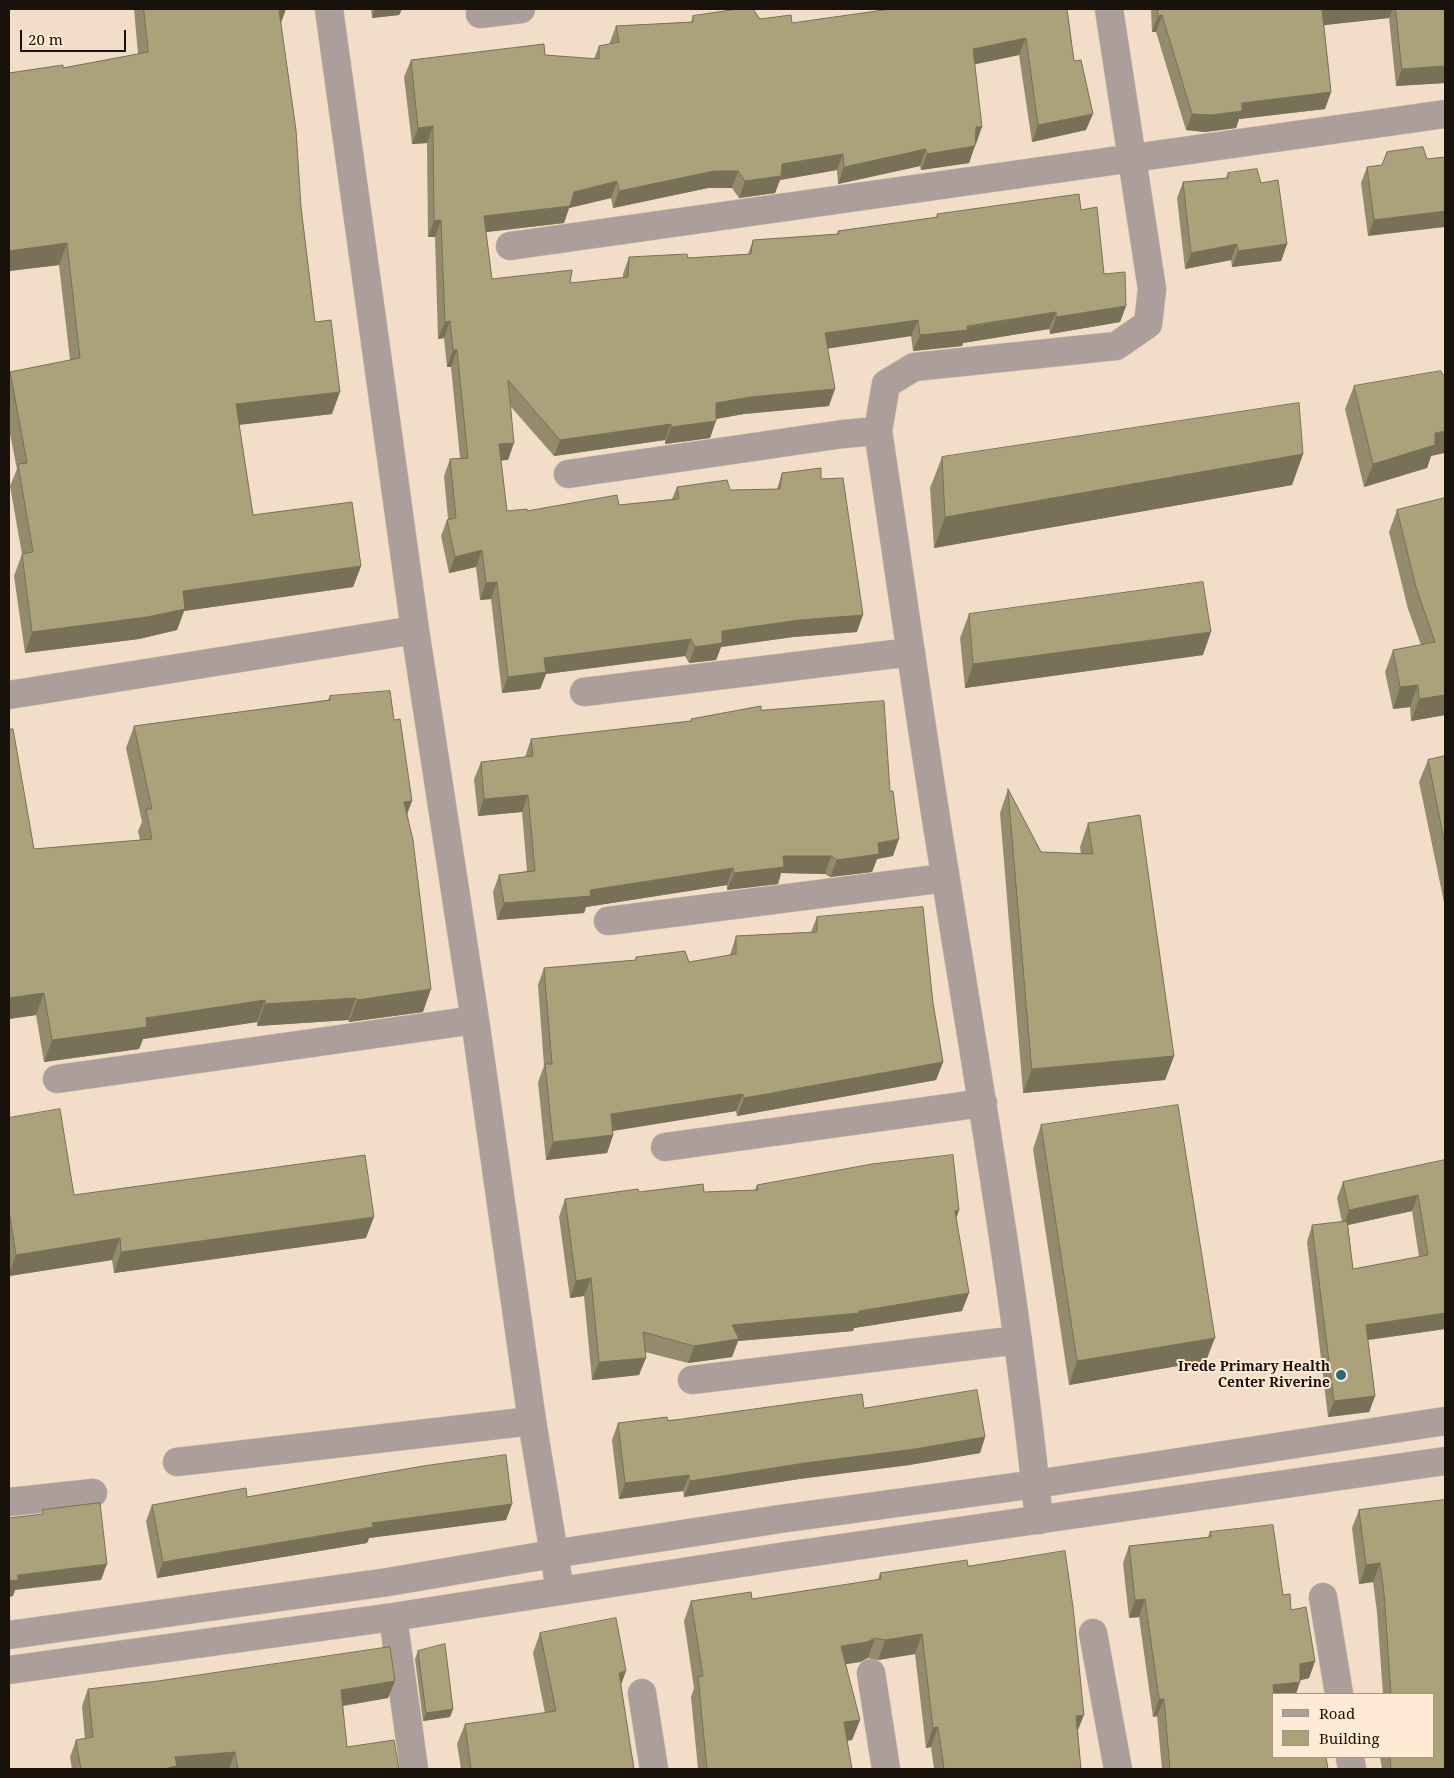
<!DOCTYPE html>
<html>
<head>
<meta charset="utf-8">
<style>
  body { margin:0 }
  #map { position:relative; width:1454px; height:1778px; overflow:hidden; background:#f1ddc8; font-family:"Noto Serif",serif }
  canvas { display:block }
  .frame { position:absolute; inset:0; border:10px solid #19120b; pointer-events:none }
  .legend { position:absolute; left:1272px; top:1693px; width:162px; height:65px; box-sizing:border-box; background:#ffead5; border:1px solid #a39484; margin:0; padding:6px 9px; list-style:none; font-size:15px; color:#19120b }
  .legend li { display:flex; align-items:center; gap:10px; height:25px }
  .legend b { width:25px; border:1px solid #a39484 }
  .scale { position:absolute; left:20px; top:30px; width:106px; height:22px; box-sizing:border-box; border:2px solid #19120b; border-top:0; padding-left:6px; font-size:15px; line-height:18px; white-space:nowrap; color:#19120b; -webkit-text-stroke:4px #ffead5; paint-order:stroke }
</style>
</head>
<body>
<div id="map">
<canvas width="1454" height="1778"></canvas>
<div class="frame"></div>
<ul class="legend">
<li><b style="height:6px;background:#ac9f9b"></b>Road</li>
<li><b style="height:14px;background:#aba27c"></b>Building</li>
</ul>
<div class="scale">20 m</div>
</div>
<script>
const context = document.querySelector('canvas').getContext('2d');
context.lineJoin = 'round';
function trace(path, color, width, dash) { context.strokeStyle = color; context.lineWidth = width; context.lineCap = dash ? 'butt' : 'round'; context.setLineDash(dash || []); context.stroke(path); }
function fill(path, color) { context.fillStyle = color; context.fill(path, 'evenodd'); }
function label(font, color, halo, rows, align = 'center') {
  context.font = font + ' "Noto Serif",serif'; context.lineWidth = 4; context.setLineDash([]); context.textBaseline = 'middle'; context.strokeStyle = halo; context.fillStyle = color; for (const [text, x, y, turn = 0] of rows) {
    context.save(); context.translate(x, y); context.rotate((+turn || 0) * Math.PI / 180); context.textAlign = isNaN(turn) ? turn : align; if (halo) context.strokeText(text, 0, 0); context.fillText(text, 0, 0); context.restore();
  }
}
const minor = new Path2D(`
  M329,9L415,630L475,1020L532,1421L560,1590
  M480,14L521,9
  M510,246L1445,114
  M568,474L843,434L878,431
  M584,692L911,652
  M9,695L415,630
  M608,921L945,878
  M57,1079L475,1020
  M665,1147L983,1103
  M692,1380L1018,1340
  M177,1462L532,1421
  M9,1502L93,1493
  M1039,1520C1018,1306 980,1093 946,880C921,731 901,581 878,431L886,384L914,367L1116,346L1148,324L1152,289L1109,9
  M1323,1597L1339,1694
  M393,1617L414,1769
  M1093,1633L1118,1769
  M9,1635L388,1582L553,1554L780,1519L1036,1484L1445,1421
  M9,1670L393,1617L786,1556L1445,1461
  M871,1673L886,1769
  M642,1693L654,1769
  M1350,1757L1352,1769`);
trace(minor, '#cab8a6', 29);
trace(minor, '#ac9f9b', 28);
fill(new Path2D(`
  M134,9H285L281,22L301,207L315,322L332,414L239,425L253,515L361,566L353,587L184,611L177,630L139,639L25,653L14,576L22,554L10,486L17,469L9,429V375L10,372L70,360L59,265L9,271V73L63,68L138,54Z
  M371,9H402L399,15L372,18Z
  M1067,9L1074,61L1086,130L1032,142L1019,55L975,64L976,144H975L969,163L921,170L920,166L838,184L837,170L780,180L775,193L739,198L732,188H708L613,208L611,198L569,208L564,223L486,232L492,279L570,283L623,278V274L629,257L688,258L748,254L753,240L837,234L838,231L936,218L937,214L1081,210L1104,274L1126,306L1120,322L1050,334L1049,329L963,343L962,346L913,351L911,336L828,348L829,406L744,414L716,419L710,438L665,444V440L554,456L511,407L508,460H501L507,511H527L619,505L672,499L677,487L730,490L777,489L782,473L821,479L857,632L793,637L721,647L716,660L689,663L685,656L546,674L540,689L502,693L491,599L480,600L476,567L449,573L441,536L447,520L448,519L444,476L450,459L460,458L451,367H447L444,338L438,339L435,237H428L427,143L412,144L404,77L411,60L545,55L594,59L599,46L610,44V42L616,26L691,22L693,16L760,19L792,23Z
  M1151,9H1445V83L1396,86L1389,18L1324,25L1331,92L1325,109L1239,119L1236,128L1205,132L1186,130L1156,32H1152Z
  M1423,147L1368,236L1361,183L1367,167L1382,165L1387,152Z
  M1228,173L1261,183L1287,244L1281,261L1232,267L1231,260L1185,269L1177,198L1183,182L1226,178Z
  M1354,386L1431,456L1427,468L1364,487L1345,409Z
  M1303,454L1292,485L934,548L930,488L942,457Z
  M1445,498V715L1411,721L1410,707L1393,709L1385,672L1393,650L1421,645L1408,609L1389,532L1397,510Z
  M969,614L1203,655L965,688L960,638Z
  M330,696L407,814L423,1012L349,1022L348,1020L257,1026V1022L143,1039L139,1049L44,1062L36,1015L9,1019V729L34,849L140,840L138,831L142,822L126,748L134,726L328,700Z
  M761,710L893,856L877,859L872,872L830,877L825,874L781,873L778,884L727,890V885L586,907L584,913L497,920L493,892L499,875L527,871L522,812L478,816L474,779L481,762L525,757L531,739L691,721V719Z
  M1445,756V907L1419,782L1428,760Z
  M1008,789L1041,852L1081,854L1080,847L1088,823L1174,1056L1165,1080L1023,1093L1000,813Z
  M817,917L933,1003L943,1062L936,1080L737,1116L736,1111L613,1131V1135L607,1153L546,1160L538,1082L544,1066L538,985L544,968L635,960L636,957L689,962L730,955L736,936L811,932Z
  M9,1118L74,1195L366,1238L114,1273L112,1260L9,1276Z
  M1041,1125L1206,1361L1069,1385L1033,1149Z
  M1445,1160V1329L1368,1340L1375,1396L1369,1412L1328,1417L1307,1242L1312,1225L1342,1222L1337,1198L1343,1182ZM1412,1211L1419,1257L1353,1269L1348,1225Z
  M757,1185L959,1210L956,1219L962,1311L854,1328L853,1331L738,1341L732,1357L688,1363L645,1352L639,1375L592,1380L584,1296L570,1298L559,1217L565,1199L639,1192H704L755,1190Z
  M864,1408L985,1437L980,1453L909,1465L799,1479L684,1497L683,1491L619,1499L612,1440L618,1423Z
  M247,1497L512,1504L506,1520L369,1538L367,1543L157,1578L146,1521L152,1505Z
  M1445,1500V1769H1382L1380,1757H1433V1694H1383L1377,1612L1373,1582L1359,1584L1352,1528L1359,1510Z
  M1210,1532L1283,1595L1315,1661L1309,1678L1300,1680L1273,1694V1757L1328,1769H1162L1157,1716L1153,1717L1139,1617L1129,1618L1123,1563L1129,1546L1208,1537Z
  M968,1566L1078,1731L1081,1769H934L931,1747L926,1748L915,1654L878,1660L868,1658L860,1662L845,1664L860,1720L852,1740L847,1741L852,1769H698L691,1697L694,1688L684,1621L691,1601L752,1599L878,1580L880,1573Z
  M540,1633L621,1686L634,1769H461L457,1744L465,1724L545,1713L533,1653Z
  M418,1651L453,1709L450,1717L423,1721L415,1659Z
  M395,1681L388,1698L343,1706L347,1747L399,1769H72L70,1757L76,1740L85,1739L82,1706L88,1689Z`), '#938b6b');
fill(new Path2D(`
  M286,9L278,31L279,10Z
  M375,9H402L399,15L372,18Z
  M1322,9H1393L1389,18L1316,26Z
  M1162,15L1156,32H1152L1158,16Z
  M1026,38L1019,55L967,66L973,49Z
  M1445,66V83L1396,86L1402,69Z
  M1331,92L1325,109L1239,119L1236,128L1205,132L1186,130L1192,114L1242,103Z
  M1093,114L1086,130L1032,142L1038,125Z
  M433,126L427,143L412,144L418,128Z
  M976,127H982L976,144H970Z
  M975,146L969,163L921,170L927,154Z
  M926,149L920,166L838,184L844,167Z
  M843,154L837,170L780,180L775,193L739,198L745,181L782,164Z
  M714,171H738L732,188H708L613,208L619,191Z
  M617,181L611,198L569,208L564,223L478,233L484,216Z
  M1445,211V227L1368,236L1374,220Z
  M441,220L435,237H428L434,221Z
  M67,243L59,265L9,271V251Z
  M1237,244L1231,260L1185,269L1191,253Z
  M1287,244L1281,261L1232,267L1238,251Z
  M1126,306L1120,322L1050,334L1056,317Z
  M1056,312L1049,329L963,343L962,346L913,351L920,335Z
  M918,320L911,336L819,350L825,333Z
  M450,321L444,338L438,339L445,322Z
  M453,350H457L451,367H447Z
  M835,389L829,406L744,414L710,420L716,403L750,397Z
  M340,392L332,414L228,426L236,404Z
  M716,421L710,438L665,444L671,427Z
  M671,424L665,440L554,456L560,440Z
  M1445,431V453L1431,456L1427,468L1364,487L1373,464L1435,433Z
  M514,443L508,460L493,461L499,444Z
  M1303,454L1292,485L934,548L945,517Z
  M482,550L476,567L449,573L455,557Z
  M361,566L353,587L184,611L177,630L139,639L25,653L32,632L183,591Z
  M497,582L491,599L480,600L486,583Z
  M863,615L857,632L793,637L721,647L716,660L689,663L695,647L722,631L799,620Z
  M1211,632L1203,655L965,688L973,664Z
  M691,639L685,656L546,674L540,689L502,693L508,677L544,658Z
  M1418,685L1410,707L1393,709L1400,687Z
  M1445,695V715L1411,721L1419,699Z
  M528,795L522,812L478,816L484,799Z
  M412,801L404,823V802Z
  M899,839L893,856L877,859L872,872L830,877L837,860L878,843Z
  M783,856H831L825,874L781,873L778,884L727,890L734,873Z
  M733,868L727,885L586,907L584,913L497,920L504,903L590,890Z
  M431,989L423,1012L349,1022L357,1000Z
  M44,993L36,1015L9,1019V998Z
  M356,998L348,1020L257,1026L265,1004Z
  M265,1000L257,1022L143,1039L139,1049L44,1062L52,1040L146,1018Z
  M1174,1056L1165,1080L1023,1093L1032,1069Z
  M943,1062L936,1080L737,1116L744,1098Z
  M743,1094L736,1111L605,1132L611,1114Z
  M613,1135L607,1153L546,1160L553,1142Z
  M1418,1195L1412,1211L1343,1226L1349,1210Z
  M959,1210L953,1228L955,1211Z
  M374,1217L366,1238L114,1273L121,1252Z
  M120,1238L112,1260L9,1276V1274L16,1255Z
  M591,1278L584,1296L570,1298L576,1281Z
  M969,1293L962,1311L854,1328L853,1331L738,1341L732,1357L688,1363L694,1346L732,1325L859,1311Z
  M1445,1313V1329L1360,1341L1366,1325Z
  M1215,1338L1206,1361L1069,1385L1077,1361Z
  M646,1358L639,1375L592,1380L599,1362Z
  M1375,1396L1369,1412L1328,1417L1334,1401Z
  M985,1437L980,1453L909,1465L799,1479L684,1497L690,1481L805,1463Z
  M689,1475L683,1491L619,1499L625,1483Z
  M512,1504L506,1520L369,1538L367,1543L157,1578L163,1562L372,1523Z
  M1380,1563L1373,1582L1359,1584L1366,1565Z
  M107,1564L101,1580L15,1590L13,1596L9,1597V1581L18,1575Z
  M1145,1599L1139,1617L1129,1618L1135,1600Z
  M922,1634L915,1654L878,1660L885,1640Z
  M875,1638L868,1658L860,1662L833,1666L841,1646Z
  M1315,1661L1309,1678L1294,1682L1300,1664Z
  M626,1671L619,1691V1673Z
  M395,1681L388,1698L335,1707L341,1690Z
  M1300,1682L1296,1694H1273V1685Z
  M1159,1699H1164L1157,1716L1153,1717Z
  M453,1709L450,1717L423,1721L426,1713Z
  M1084,1715L1076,1735V1716Z
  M860,1720L852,1740L837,1742L844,1722Z
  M938,1727L931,1747L926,1748L933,1728Z
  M235,1752L229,1769H167L175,1757Z`), '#787157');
const building = new Path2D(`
  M144,9H285L279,10L296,130L301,207L315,322L331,320L340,392L236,404L253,515L352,502L361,566L183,591L185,609L147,617L32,632L22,554L33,552L18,464L27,463L10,372L80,358L67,243L9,251V73L63,65V68L148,52Z
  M739,9H753L760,19L791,15L792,23L891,9H1067L1074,61L1081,60L1093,114L1038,125L1026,38L973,49L982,127H976L975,146L927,154L926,149L844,167L843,154L782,164L781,176L745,181L738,171H714L619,191L617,181L574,192L570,206L484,216L492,279L572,270L570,283L628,277L629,257L687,254L688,258L751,254L753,240L839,234L838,231L938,217L937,214L1079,194L1081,210L1097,207L1104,274L1125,272L1126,306L1056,317V312L967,326L968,330L920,335L918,320L825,333L835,389L750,397L716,403V421L671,427V424L560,440L508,380L514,443L499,444L507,511L527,509V511L617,495L619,505L679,499L677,487L727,480L730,490L780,489L782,473L821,468V479L843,478L863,615L799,620L722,631V643L695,647L691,639L544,658L546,672L508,677L497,582L486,583L482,550L455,557L447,520L456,518L450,459L468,458L457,350H453L450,321L445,322L441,220L434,221L433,126L418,128L411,60L544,44L545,55L599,59V46L619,42L616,26L693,22V16Z
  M1158,9H1325H1322L1331,92L1242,103V111L1211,115L1192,114L1162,15L1158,16Z
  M1396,9H1445V66L1402,69Z
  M1423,147L1427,159L1445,157V211L1374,220L1367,167L1382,165L1387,152Z
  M1257,169L1261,183L1278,180L1287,244L1238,251L1237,244L1191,253L1183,182L1228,178V173Z
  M1441,371L1443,375H1445V431L1435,433V445L1373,464L1354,386Z
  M1299,403L1303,454L945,517L942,457Z
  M1445,498V695L1419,699L1418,685L1400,687L1393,650L1435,642L1416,587L1397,510Z
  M1203,582L1211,632L973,664L969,614Z
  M390,691L394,720L400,719L412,801L404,802L413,840L431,989L357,1000L356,998L265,1004V1000L146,1018L147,1027L52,1040L44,993L9,998V729H13L34,849L152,839L146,809H152L134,726L330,700V696Z
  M884,701L890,791H893L899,839L878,843L879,854L837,860L831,856H783L784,867L734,873L733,868L590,890L591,896L504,903L499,875L535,871L528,795L484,799L481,762L533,756L531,739L691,721V719L761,706V710Z
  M1445,756V845L1428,760Z
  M1008,789L1041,852L1093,854L1088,823L1140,815L1174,1056L1032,1069Z
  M923,907L933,1003L943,1062L744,1098L743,1094L611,1114L613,1135L553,1142L545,1064H552L544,968L636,960V957L685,951L689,962L736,954V936L817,932V917Z
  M1178,1105L1215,1338L1077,1361L1041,1125Z
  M60,1109L74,1195L365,1155L374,1217L121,1252L120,1238L16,1255L9,1211V1118Z
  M953,1155L959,1210L955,1211L969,1293L859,1311V1313L732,1325L739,1339L694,1346L643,1332L646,1358L599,1362L591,1278L576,1281L565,1199L638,1189L639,1192L703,1184L704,1192L758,1190L757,1185L872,1164Z
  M1445,1160V1313L1366,1325L1375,1396L1334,1401L1312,1225L1347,1221L1353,1269L1428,1255L1418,1195L1349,1210L1343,1182Z
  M977,1390L985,1437L915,1449L805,1463L690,1481L689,1475L625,1483L618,1423L667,1417L668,1421L862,1394L864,1408Z
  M506,1455L512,1504L372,1523L373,1527L163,1562L152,1505L246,1488L247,1497L423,1466Z
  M1445,1500V1769H1391L1390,1757H1433V1694H1390H1391L1384,1593L1380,1563L1366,1565L1359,1510Z
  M100,1503L107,1564L18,1575V1580L9,1581V1518L43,1514V1510Z
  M1273,1525L1283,1595L1290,1594L1291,1610L1306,1607L1315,1661L1300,1664V1682L1273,1685L1274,1694H1273V1757H1326L1328,1769H1170L1164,1699H1159L1145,1599L1135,1600L1129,1546L1211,1537L1210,1532Z
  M1065,1551L1073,1607L1084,1715L1076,1716L1081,1769H944L938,1727L933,1728L922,1634L885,1640L875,1638L867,1642L841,1646L860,1720L844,1722L852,1769H707L698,1677L703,1676L691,1601L751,1592L752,1599L881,1579L880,1573L967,1560L968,1566Z
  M616,1618L626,1671L619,1673L634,1769H471L465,1724L556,1711L540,1633Z
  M445,1644L453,1709L426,1713L418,1651Z
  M390,1647L395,1681L341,1690L347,1747L394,1740L399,1769H238L235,1752L175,1757L177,1766L167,1768V1769H81L76,1740L93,1737L88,1689L158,1681Z`);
fill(building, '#aba27c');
trace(building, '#787157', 1);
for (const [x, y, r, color] of [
  [1341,1375,6,"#266a7b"]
]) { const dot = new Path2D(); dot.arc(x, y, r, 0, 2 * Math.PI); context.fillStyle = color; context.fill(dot); trace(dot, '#ffead5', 2); }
label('bold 14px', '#19120b', '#ffead5', [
  ["Irede Primary Health",1330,1367],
  ["Center Riverine",1330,1383]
], 'right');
</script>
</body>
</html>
